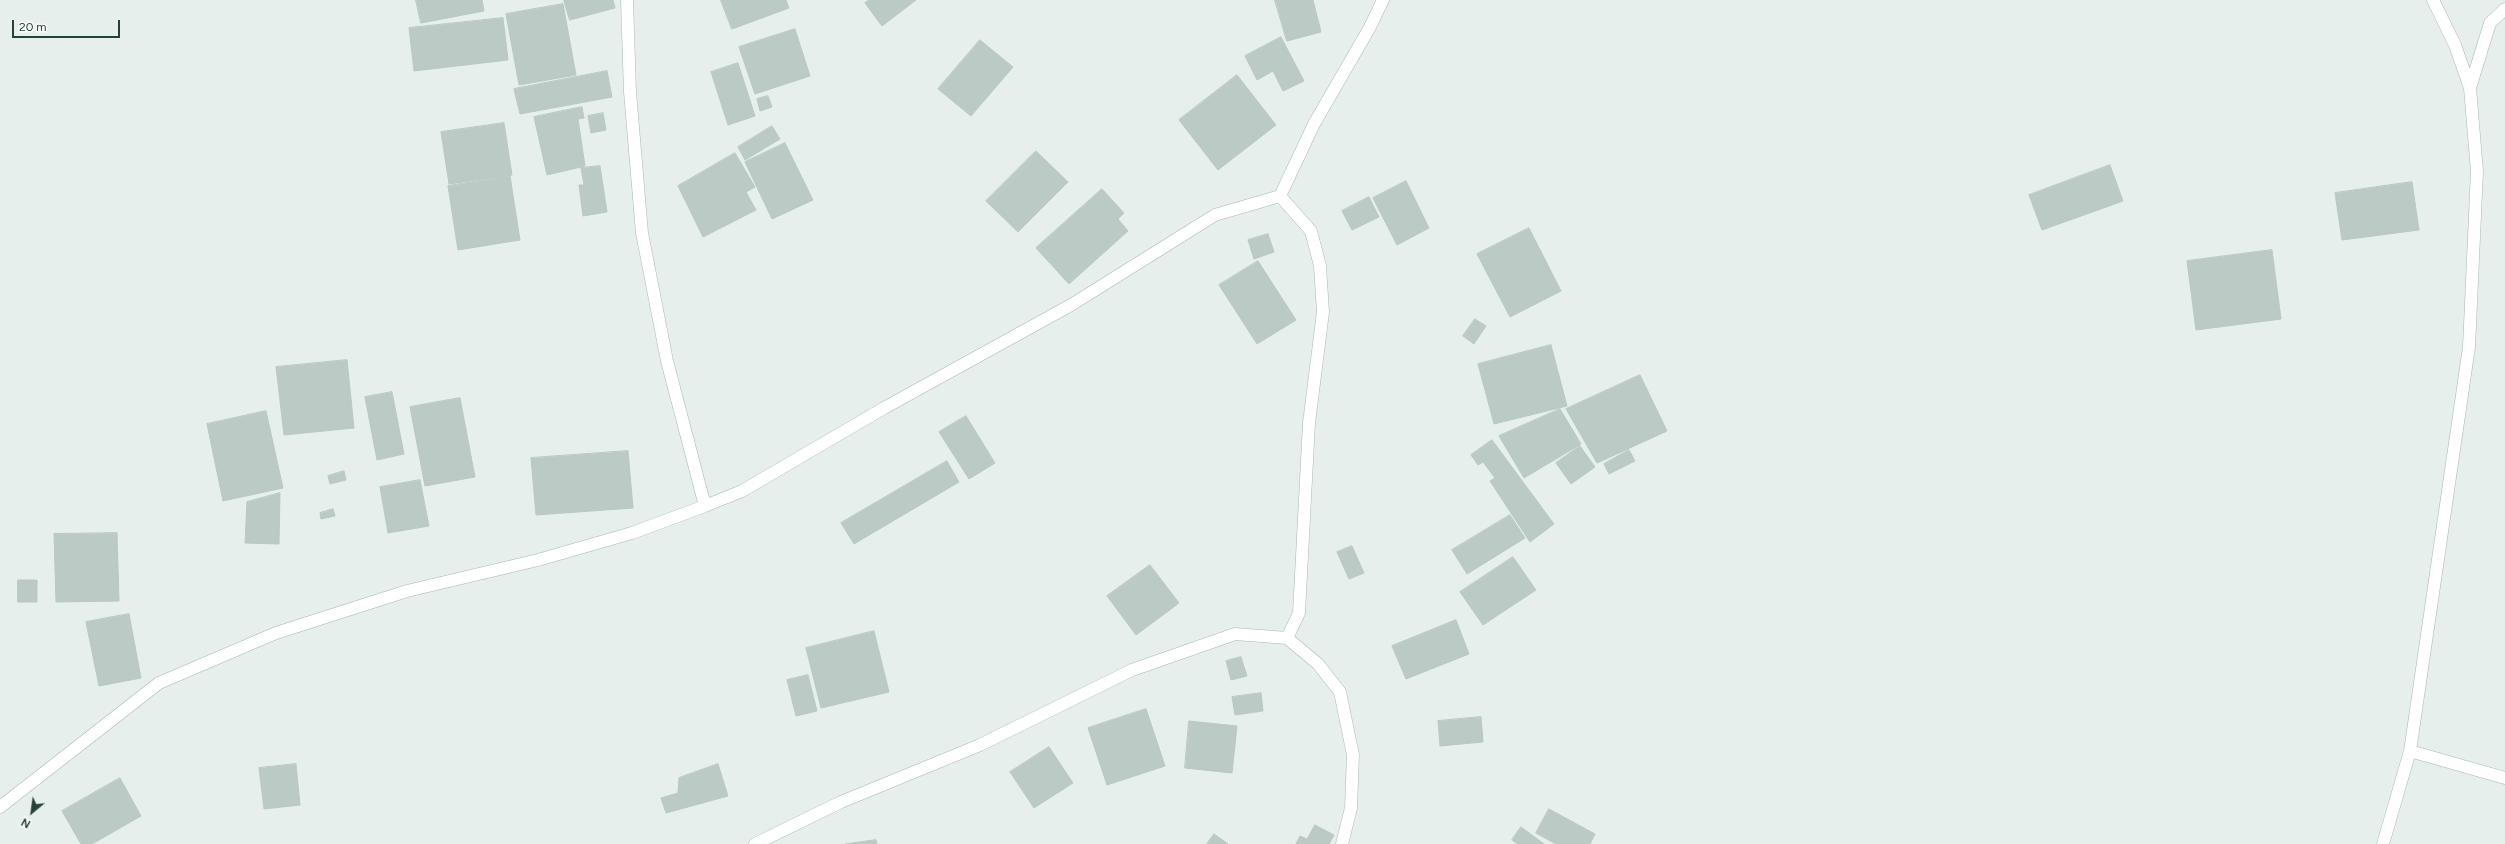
<!DOCTYPE html>
<html>
<head>
<meta charset="utf-8">
<style>
  body { margin:0 }
  #map { position:relative; width:2505px; height:844px; overflow:hidden; background:#e6efeb; font-family:Figtree,sans-serif }
  canvas { display:block }
  .north { position:absolute; left:12px; top:792px; width:40px; height:40px; -webkit-text-stroke:3px #f7fbf9; paint-order:stroke; rotate:209deg; font-size:11px; font-weight:700; line-height:16px; text-align:center; color:#24423a }
  .north::after { content:''; display:block; margin:auto; width:14px; height:18px; background:#24423a; clip-path:polygon(50% 0,100% 100%,50% 72%,0 100%) }
  .scale { position:absolute; left:12px; top:20px; width:108px; height:18px; box-sizing:border-box; border:2px solid #24423a; border-top:0; padding-left:5px; font-size:12px; line-height:14px; white-space:nowrap; color:#24423a; -webkit-text-stroke:3px #f7fbf9; paint-order:stroke }
</style>
</head>
<body>
<div id="map">
<canvas width="2505" height="844"></canvas>
<div class="north">N</div>
<div class="scale">20 m</div>
</div>
<script>
const context = document.querySelector('canvas').getContext('2d');
context.lineJoin = 'round';
function fill(path, color) { context.fillStyle = color; context.fill(path, 'evenodd'); }
function trace(path, color, width, dash) { context.strokeStyle = color; context.lineWidth = width; context.lineCap = dash ? 'butt' : 'round'; context.setLineDash(dash || []); context.stroke(path); }
const building = new Path2D(`
  M416,0H482L484,11L421,23Z
  M564,0H613L615,8L570,20Z
  M721,0H786L789,8L732,29Z
  M869,0H916L882,26L865,3Z
  M1275,0H1313L1321,32L1287,41Z
  M563,4L576,75L519,85L506,14Z
  M503,18L508,60L414,71L409,28Z
  M795,29L810,76L755,94L739,47Z
  M1281,37L1304,81L1283,91L1273,71L1257,80L1245,56Z
  M980,40L1013,67L971,116L938,89Z
  M738,63L755,116L728,125L711,72Z
  M607,71L612,97L520,114L514,89Z
  M1237,75L1276,125L1218,170L1179,120Z
  M768,96L772,107L760,111L757,99Z
  M582,107L584,118L578,119L585,166L547,175L534,117Z
  M603,113L606,130L591,133L588,116Z
  M504,123L512,175L449,184L441,132Z
  M772,126L780,139L745,160L738,147Z
  M785,143L813,200L772,219L745,162Z
  M1036,151L1068,182L1018,232L986,201Z
  M735,153L755,187L746,192L756,210L703,237L678,186Z
  M2110,165L2123,201L2042,230L2029,195Z
  M600,166L607,212L583,216L579,185H584L581,168Z
  M510,176L520,240L458,250L448,186Z
  M1406,181L1429,228L1397,245L1373,198Z
  M2412,182L2419,230L2342,240L2335,193Z
  M1102,189L1124,213L1118,219L1128,231L1069,284L1036,248Z
  M1369,197L1379,217L1352,230L1342,211Z
  M1529,228L1561,291L1510,317L1477,254Z
  M1268,234L1274,252L1254,259L1248,240Z
  M2272,250L2281,319L2196,330L2187,261Z
  M1258,261L1296,320L1257,344L1219,285Z
  M1475,319L1486,326L1474,344L1463,336Z
  M1551,345L1567,406L1494,424L1478,364Z
  M347,360L354,428L284,435L276,367Z
  M1640,375L1667,431L1597,463L1566,409Z
  M392,392L404,454L377,460L365,397Z
  M460,398L475,477L425,486L410,407Z
  M1560,409L1581,444L1524,478L1499,436Z
  M266,411L283,488L223,501L207,424Z
  M966,416L995,463L969,479L939,432Z
  M1492,440L1554,524L1530,542L1490,481L1495,478L1483,462L1478,465L1471,455Z
  M1580,446L1595,467L1571,484L1556,463Z
  M1629,450L1635,461L1609,474L1604,464Z
  M628,451L633,508L536,515L531,458Z
  M947,461L959,482L854,544L841,523Z
  M344,471L346,480L330,484L328,476Z
  M420,480L429,526L388,533L380,487Z
  M280,493L279,544L245,543L247,502Z
  M333,509L335,516L321,519L320,513Z
  M1510,515L1525,538L1467,574L1452,550Z
  M117,533L119,601L56,602L54,534Z
  M1352,546L1364,573L1349,579L1337,552Z
  M1513,557L1536,590L1483,625L1460,592Z
  M1150,565L1179,603L1136,635L1107,596Z
  M18,580H37V602H18Z
  M129,614L141,678L99,686L86,622Z
  M1456,620L1469,654L1406,679L1392,646Z
  M874,631L889,692L821,708L806,648Z
  M1241,657L1247,676L1231,680L1226,661Z
  M808,675L817,711L796,716L787,680Z
  M1261,693L1263,711L1235,715L1232,697Z
  M1146,709L1165,766L1107,785L1088,728Z
  M1481,717L1483,742L1440,746L1438,721Z
  M1189,721L1237,726L1232,773L1185,768Z
  M1049,747L1073,783L1034,808L1010,772Z
  M296,764L300,805L264,809L259,768Z
  M718,764L728,796L666,813L661,798L678,793L679,778Z
  M120,778L141,816L92,844H81L62,811Z
  M1549,809L1595,834L1590,844H1556L1536,833Z
  M1315,825L1334,835L1329,844H1296L1300,836L1307,839Z
  M1521,827L1544,844H1518L1512,840Z
  M1214,834L1228,844H1207Z
  M876,840L877,844H846Z`);
fill(building, '#bbcac4');
trace(building, '#b8c9c2', 1);
const street = new Path2D(`
  M2470,88L2490,23L2505,9
  M1280,196L1311,231L1320,266L1323,312L1309,423L1299,613L1287,638
  M705,506L742,491L884,408L1071,305L1215,215L1280,196L1314,124L1370,27L1383,0
  M2410,751L2505,778
  M0,807L159,683L276,633L407,591L538,560L632,533L705,506L667,361L642,233L630,92L627,0
  M755,844L841,802L980,745L1132,670L1235,634L1287,638L1318,664L1340,692L1353,755L1351,808L1342,844
  M2383,844L2410,751L2469,347L2477,171L2470,88L2455,45L2433,0`);
trace(street, '#a8b8b2', 13);
trace(street, '#fff', 12);
</script>
</body>
</html>
